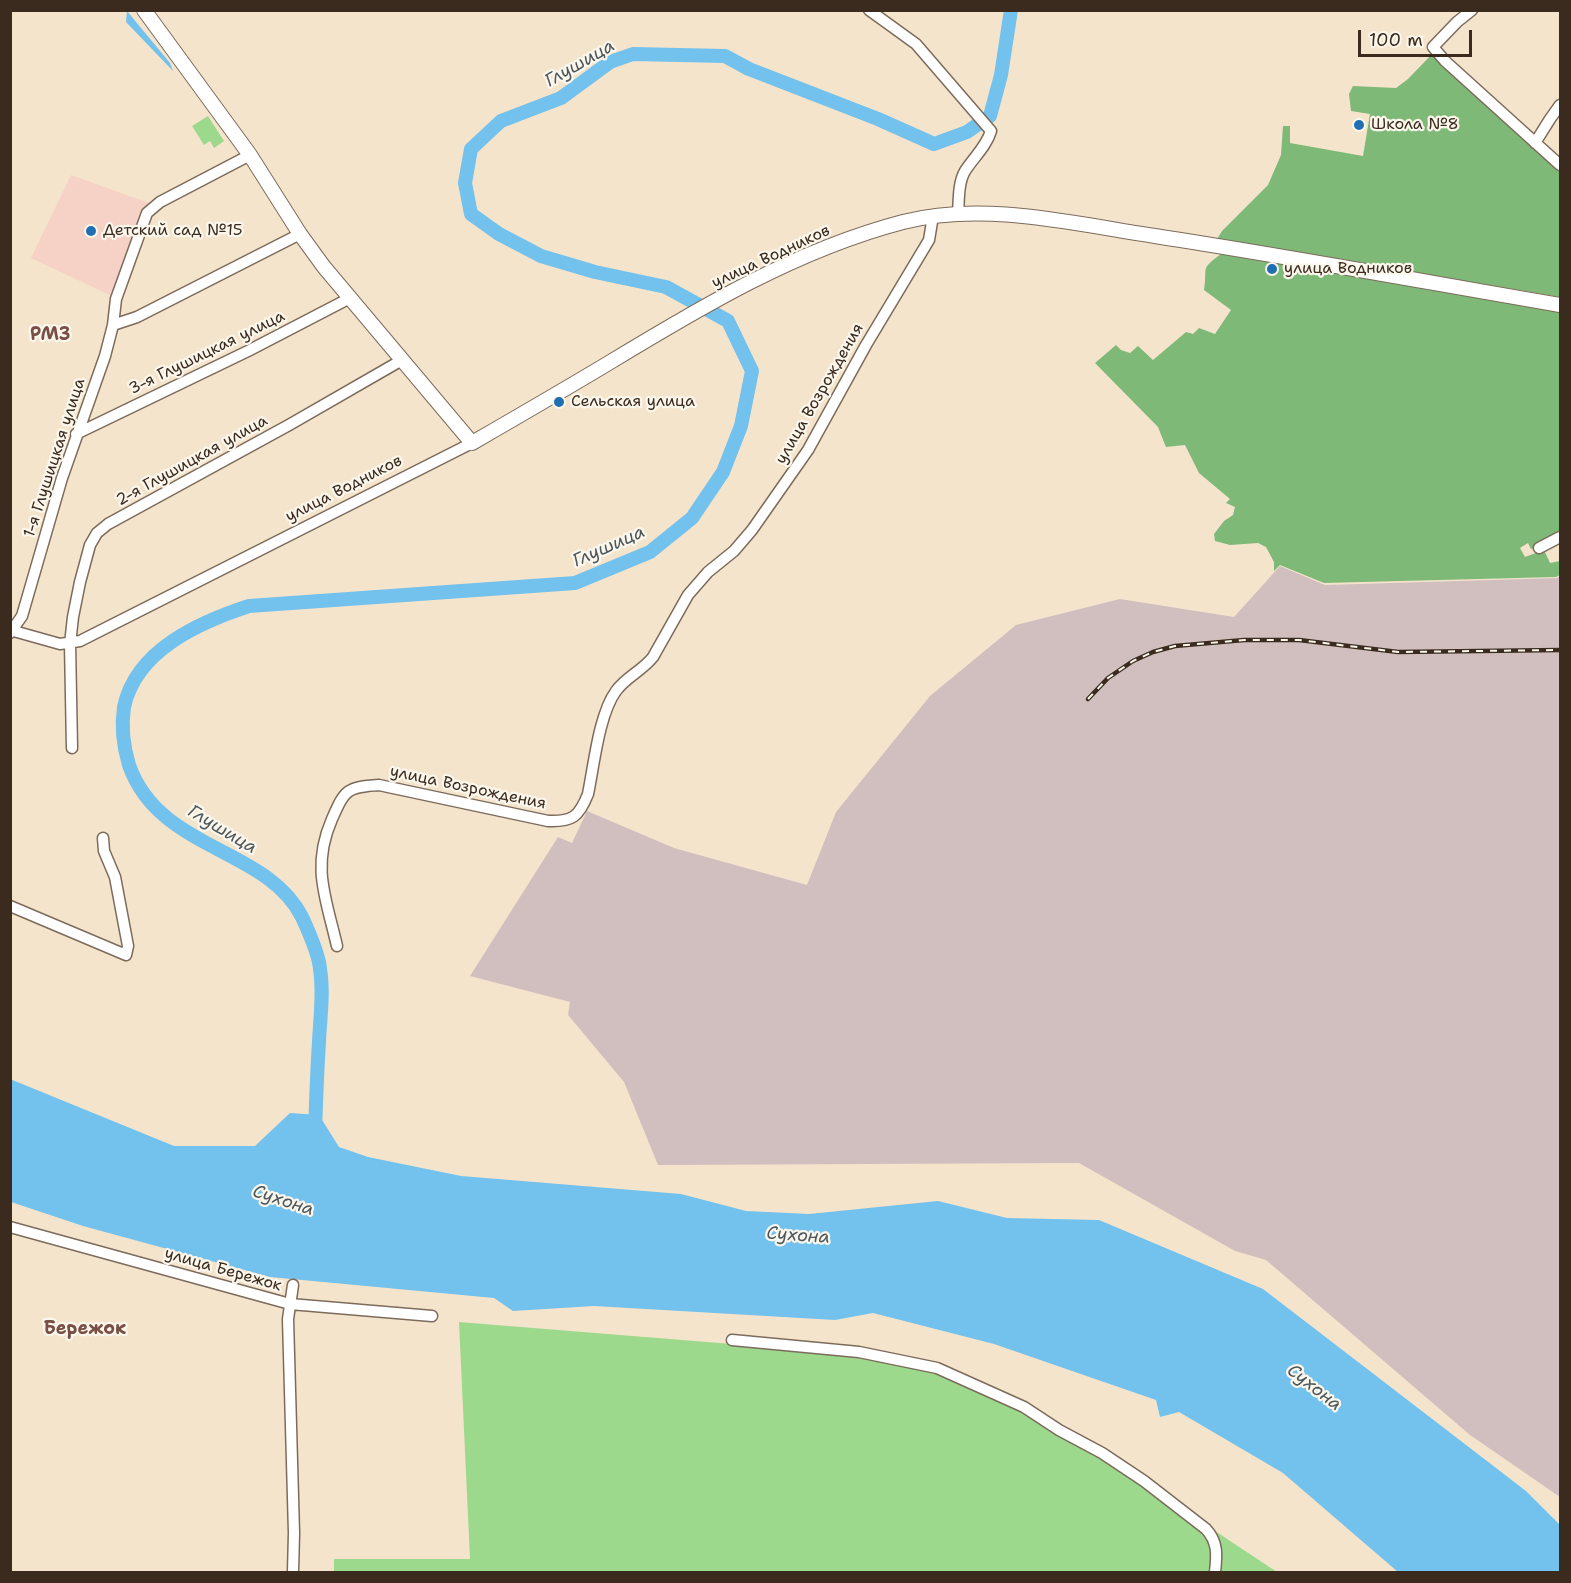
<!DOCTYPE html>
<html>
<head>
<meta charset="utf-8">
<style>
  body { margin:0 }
  #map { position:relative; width:1571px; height:1583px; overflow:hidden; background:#f5e4cc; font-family:"Shantell Sans",sans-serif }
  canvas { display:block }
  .frame { position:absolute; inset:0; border:12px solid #3b2a1e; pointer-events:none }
  .scale { position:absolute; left:1358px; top:30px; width:114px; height:27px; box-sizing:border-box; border:3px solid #3b2a1e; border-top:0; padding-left:8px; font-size:18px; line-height:21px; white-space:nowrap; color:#3b2a1e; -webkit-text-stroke:4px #fbf7ec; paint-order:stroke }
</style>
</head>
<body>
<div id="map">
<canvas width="1571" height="1583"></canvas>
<div class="frame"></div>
<div class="scale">100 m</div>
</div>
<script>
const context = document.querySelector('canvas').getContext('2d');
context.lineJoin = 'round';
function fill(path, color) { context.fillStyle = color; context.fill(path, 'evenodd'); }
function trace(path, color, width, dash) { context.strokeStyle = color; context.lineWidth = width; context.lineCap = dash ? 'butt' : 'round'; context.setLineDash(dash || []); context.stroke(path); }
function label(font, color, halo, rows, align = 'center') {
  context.font = font + ' "Shantell Sans",sans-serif'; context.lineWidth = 4.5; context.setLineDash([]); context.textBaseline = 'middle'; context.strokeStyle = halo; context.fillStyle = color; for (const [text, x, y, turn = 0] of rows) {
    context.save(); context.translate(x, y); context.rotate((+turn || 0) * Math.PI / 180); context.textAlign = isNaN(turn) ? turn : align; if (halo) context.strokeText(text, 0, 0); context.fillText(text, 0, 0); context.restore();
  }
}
fill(new Path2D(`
  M71,175L149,203L114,297L31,258Z`), '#f6d1c5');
fill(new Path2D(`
  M1280,566L1325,585L1557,578L1560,576V1497L1470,1435L1266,1260L1235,1251L1079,1163L658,1165L624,1082L568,1015L570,1002L470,976L558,837L572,843L587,811L674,848L807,885L836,812L930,696L1016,625L1120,599L1234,617Z`), '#d1bfbf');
fill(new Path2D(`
  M208,116L224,141L214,148L210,141L204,145L192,126Z
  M459,1322L856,1354L928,1368L1013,1407L1123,1470L1277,1572H334V1559H470Z`), '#9dd98c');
fill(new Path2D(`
  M1434,52L1560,169V297L1217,239L1222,231L1268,185L1281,155L1283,126H1290V143L1363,156L1370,114L1351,111L1349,94L1353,86L1396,88L1408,79Z
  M1221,254L1560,311V535L1531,549L1528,543L1520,548L1525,557L1544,550L1550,563L1560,561V575L1556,577L1324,583L1280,565L1274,571V562L1266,547L1258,543L1230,545L1215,541L1214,534L1224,521L1233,515L1235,507L1226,503L1230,499L1199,473L1185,445L1166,447L1158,427L1095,363L1116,345L1121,350L1130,353L1138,346L1153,360L1186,332L1193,334L1199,328L1215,334L1231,310L1204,290C1208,267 1199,270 1221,254Z`), '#7eb978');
fill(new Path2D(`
  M127,11L170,63L173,71L126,22Z
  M10,1079L174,1146H255L290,1113L319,1115L339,1147L368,1157L461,1176L681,1194L746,1211L809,1214L938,1201L1007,1218L1099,1220L1263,1289L1526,1491L1560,1525V1572H1398L1283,1473L1179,1412L1160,1417L1156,1400L994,1344L873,1313L835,1320L594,1306L513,1311L494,1298L270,1277L83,1226L11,1202Z`), '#73c1ed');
trace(new Path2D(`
  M315,1133C316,1102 317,1072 319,1042C320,1018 324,993 320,969C319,955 308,930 302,917C267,847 159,851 129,765C123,745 121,727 124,707C136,650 200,622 249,606L575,583L650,552L692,518L723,472L741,426L752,371L728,321L666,287L595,272L541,256L499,234L471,214L465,183L471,149L501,121L561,98L610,62L633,54L725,56L749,69L878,119L934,144L967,132L990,116L1001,75L1011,10`), '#73c1ed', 14);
const minor = new Path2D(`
  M869,10L916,44L991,131C986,147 974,157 965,171C958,183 959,200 958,214
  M1472,10L1457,22L1433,47L1445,61L1560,165
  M1535,143L1550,119L1560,105
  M113,325L137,317L300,234
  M76,434L248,351L350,298
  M1539,548L1560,537
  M10,630L60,644L80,641L472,443
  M10,633L22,616L62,478L105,356L113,325L116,299L147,213L160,202L250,155
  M72,748L70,644L73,617L80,582L90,545L97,533L108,524L289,425L402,360
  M10,906L126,955L128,946L115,877L104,851L103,838
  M337,946C326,898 311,867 332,819C345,790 346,787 379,785L548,821C572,822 579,817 588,794C594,765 599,714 616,691C626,677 642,671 653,657L688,595L708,572L734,551L752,530L808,450L866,345L929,240L933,216
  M10,1227L290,1304L432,1316
  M293,1285L288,1319L294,1533L293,1572
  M732,1340L859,1352L937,1368L1024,1407L1059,1430L1102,1453L1144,1481L1206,1529C1218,1542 1217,1555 1215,1572`);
const major = new Path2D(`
  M144,10L250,155L300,234L324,267L472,443C517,417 562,391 607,364C701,307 796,250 903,222C985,201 1074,224 1155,236C1291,257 1426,282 1560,305`);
trace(minor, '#7c6b5b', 13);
trace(major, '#7c6b5b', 16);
trace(minor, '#fff', 10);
trace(major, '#fff', 14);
const rail = new Path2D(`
  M1088,699L1108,678L1133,661L1153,652L1175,646L1244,640H1299L1398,652L1560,650`);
trace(rail, '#3b2a1e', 4.5);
trace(rail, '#fbf7ec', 2, [7]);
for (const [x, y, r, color] of [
  [1359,125,6,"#1f6fb2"],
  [91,231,6,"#1f6fb2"],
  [1272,269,6,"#1f6fb2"],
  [559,402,6,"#1f6fb2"]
]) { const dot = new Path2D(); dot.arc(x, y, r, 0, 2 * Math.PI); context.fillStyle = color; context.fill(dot); trace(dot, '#fbf7ec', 2); }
label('16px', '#3b2a1e', '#fbf7ec', [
  ["Школа №8",1371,125],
  ["Детский сад №15",103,231],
  ["улица Водников",1284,269],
  ["Сельская улица",571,402]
], 'left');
label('16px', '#3b2a1e', '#fbf7ec', [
  ["улица Водников",771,257,-25],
  ["3-я Глушицкая улица",207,353,-26],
  ["улица Возрождения",820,394,-60],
  ["1-я Глушицкая улица",55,458,-72],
  ["2-я Глушицкая улица",192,461,-29],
  ["улица Водников",344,489,-27],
  ["улица Возрождения",468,788,12],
  ["улица Бережок",223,1270,16]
]);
label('italic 18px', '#4c575c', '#fbf7ec', [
  ["Глушица",580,64,-30],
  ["Глушица",609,547,-24],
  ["Глушица",222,830,31],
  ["Сухона",283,1201,18],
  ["Сухона",798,1236,4],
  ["Сухона",1314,1388,38]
]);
label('bold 18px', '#794f45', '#fbf7ec', [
  ["РМЗ",50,335],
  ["Бережок",85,1329]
]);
</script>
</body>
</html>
